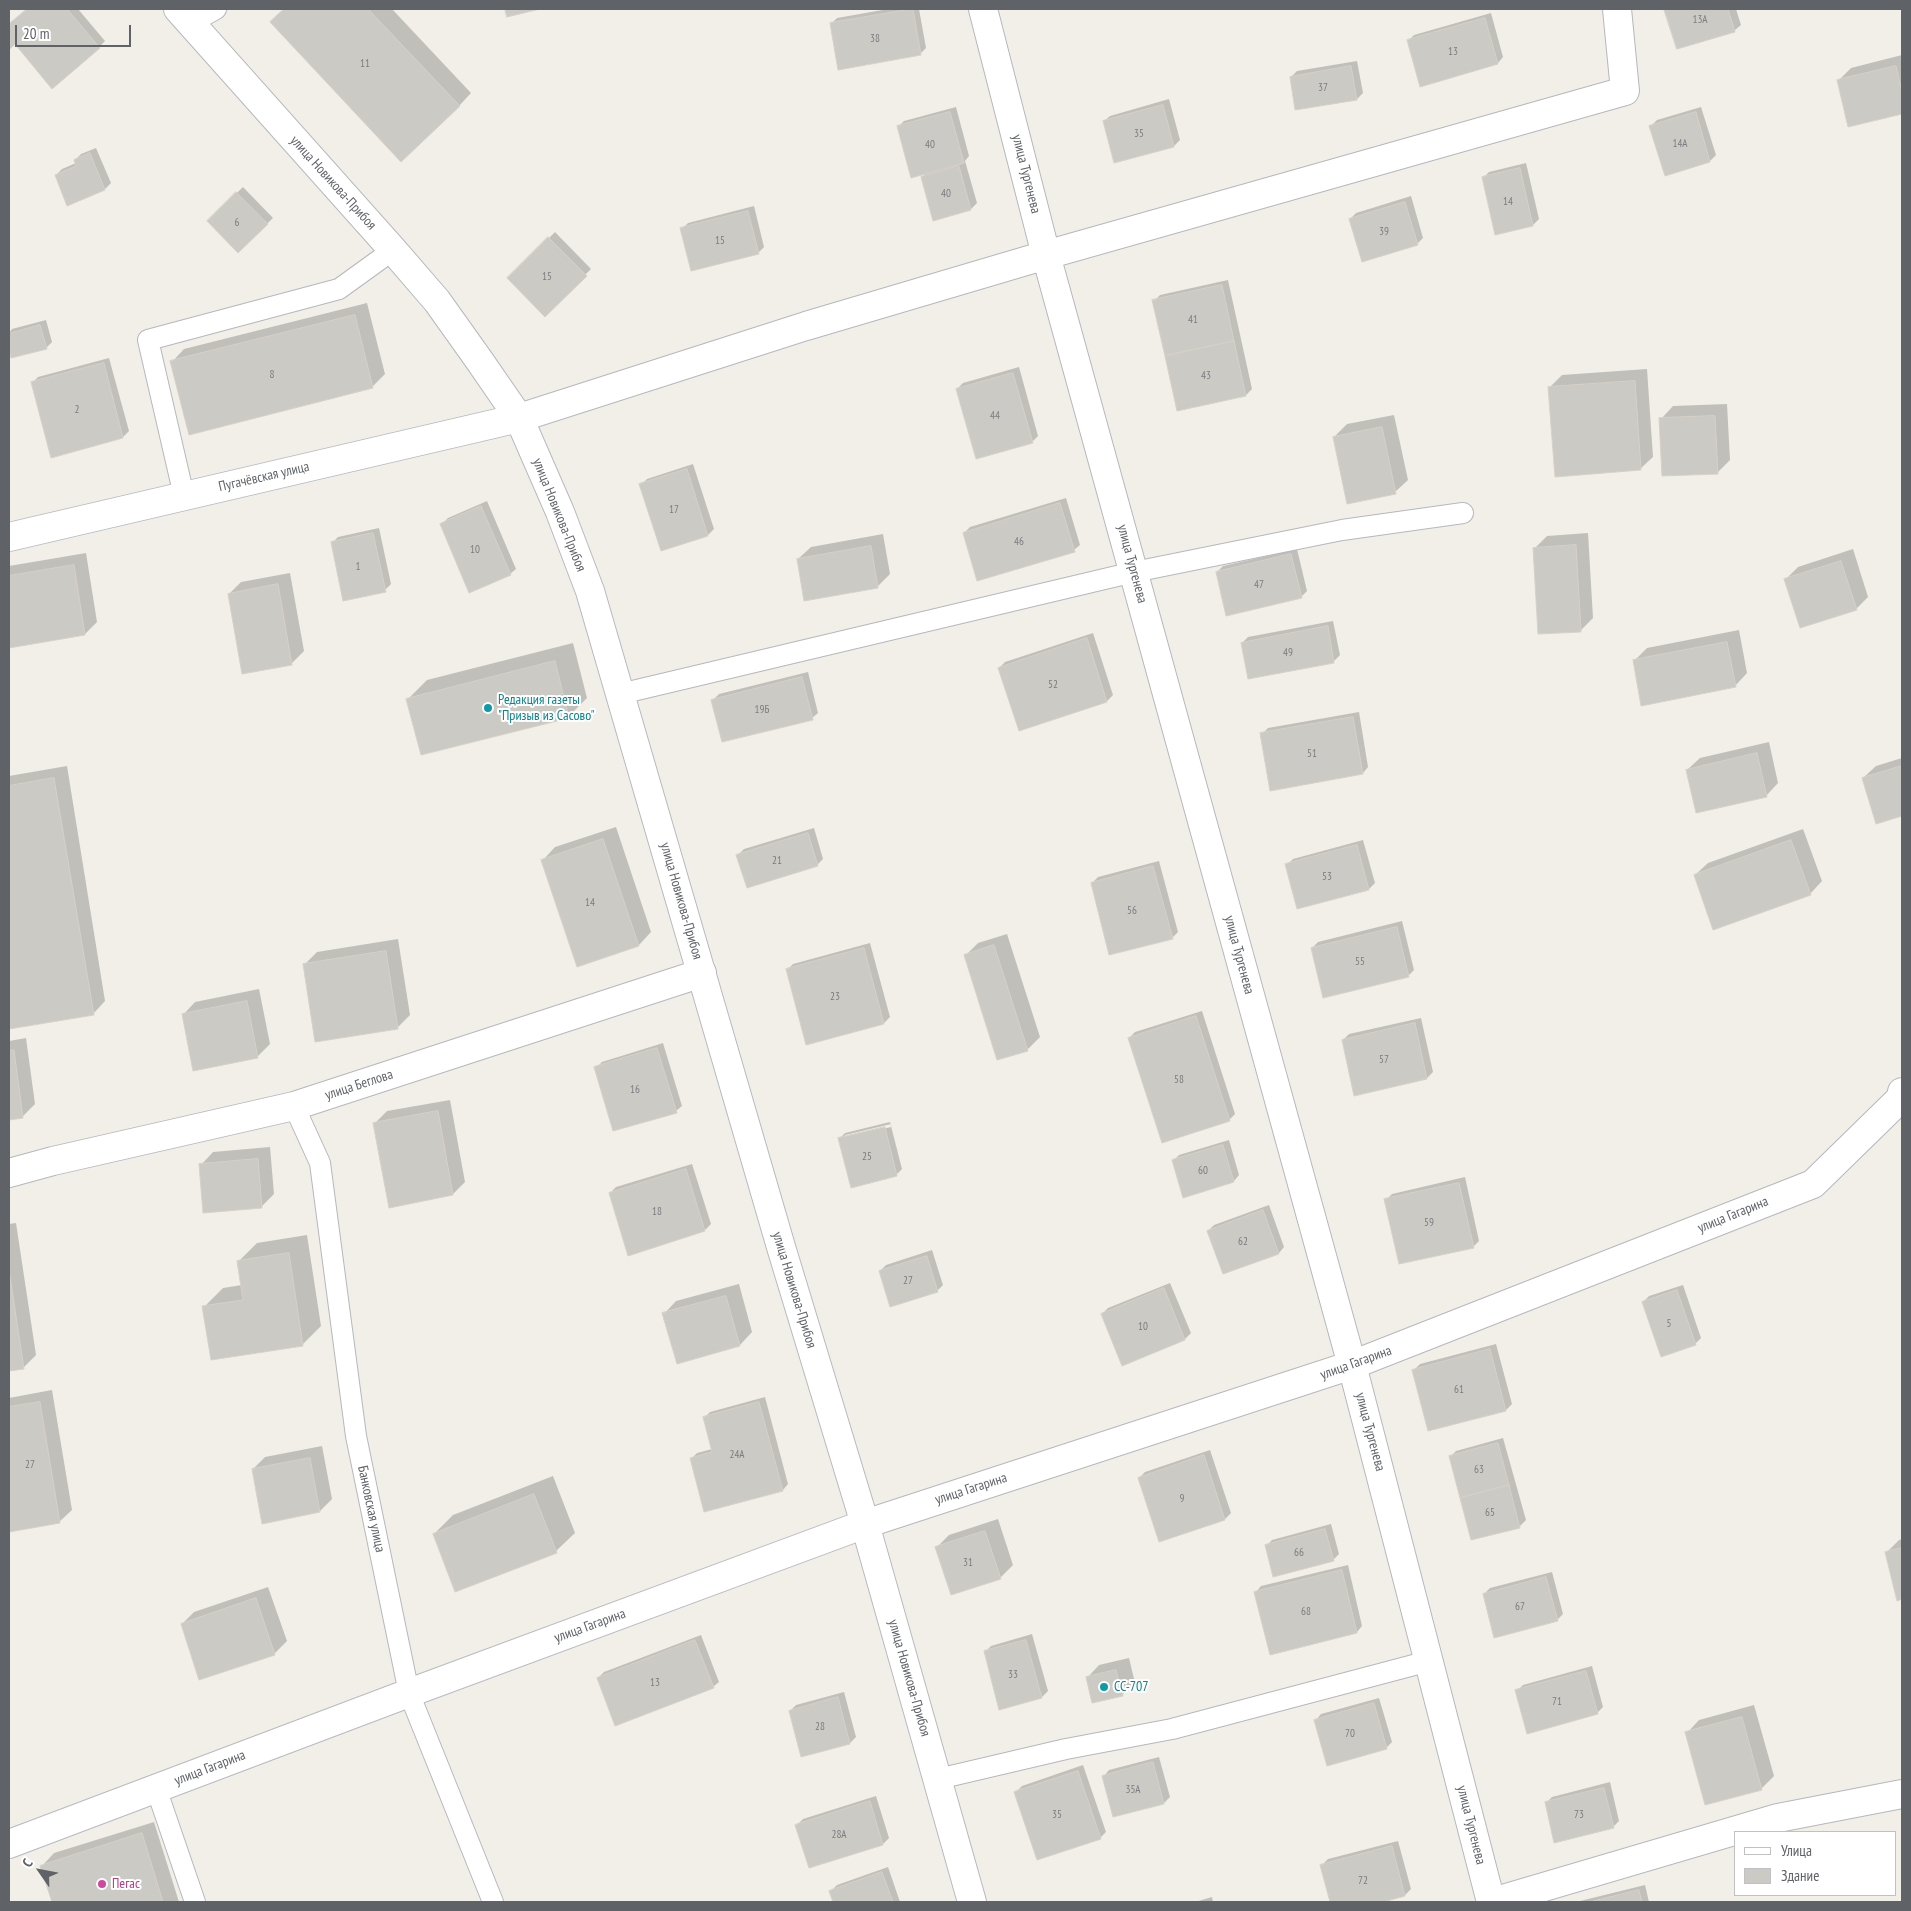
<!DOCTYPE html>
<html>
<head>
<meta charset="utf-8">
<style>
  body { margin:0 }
  #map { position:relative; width:1911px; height:1911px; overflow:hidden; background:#f1efe8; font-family:"PT Sans Narrow",sans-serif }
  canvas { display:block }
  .frame { position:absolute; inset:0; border:10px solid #5f6368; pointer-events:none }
  .legend { position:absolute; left:1734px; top:1831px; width:162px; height:65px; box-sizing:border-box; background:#fff; border:1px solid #bfc1c3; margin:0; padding:6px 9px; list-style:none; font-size:15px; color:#5f6368 }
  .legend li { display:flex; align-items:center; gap:10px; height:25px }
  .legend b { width:25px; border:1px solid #bfc1c3 }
  .north { position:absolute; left:15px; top:1846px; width:50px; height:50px; -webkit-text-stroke:4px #fff; paint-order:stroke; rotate:303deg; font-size:14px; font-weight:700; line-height:20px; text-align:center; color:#5f6368 }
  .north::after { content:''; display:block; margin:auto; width:18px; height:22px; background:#5f6368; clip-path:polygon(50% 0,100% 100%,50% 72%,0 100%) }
  .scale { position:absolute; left:15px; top:25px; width:116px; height:22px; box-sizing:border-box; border:2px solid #5f6368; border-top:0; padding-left:6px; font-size:15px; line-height:18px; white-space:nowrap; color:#5f6368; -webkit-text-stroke:4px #fff; paint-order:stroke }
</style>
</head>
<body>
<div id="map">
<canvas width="1911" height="1911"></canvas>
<div class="frame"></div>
<ul class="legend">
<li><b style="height:6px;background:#fff"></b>Улица</li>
<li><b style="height:14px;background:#cccac5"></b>Здание</li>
</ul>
<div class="north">С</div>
<div class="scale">20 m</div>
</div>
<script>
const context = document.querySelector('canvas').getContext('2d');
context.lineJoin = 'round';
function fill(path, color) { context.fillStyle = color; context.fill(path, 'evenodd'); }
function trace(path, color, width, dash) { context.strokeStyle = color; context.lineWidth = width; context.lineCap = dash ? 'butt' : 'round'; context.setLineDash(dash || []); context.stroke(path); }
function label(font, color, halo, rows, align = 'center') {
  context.font = font + ' "PT Sans Narrow",sans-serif'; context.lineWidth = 4; context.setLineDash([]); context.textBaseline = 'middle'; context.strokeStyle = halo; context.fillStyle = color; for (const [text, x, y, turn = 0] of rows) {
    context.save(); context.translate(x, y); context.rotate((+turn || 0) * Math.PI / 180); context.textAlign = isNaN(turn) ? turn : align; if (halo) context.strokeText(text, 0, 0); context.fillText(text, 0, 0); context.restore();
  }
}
fill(new Path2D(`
  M28,9H78L105,41L99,47L16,43L9,48V25Z
  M285,9H392L471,93L459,106L271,22Z
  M888,9H919L926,48L920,54L831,24L837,18Z
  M1665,9H1736L1741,25L1735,30L1677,48Z
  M1491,13L1503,57L1498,63L1408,41L1414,35Z
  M1902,55V112L1849,126L1838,81L1851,68Z
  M1357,61L1363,93L1357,99L1291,77L1297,71Z
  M1169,99L1180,140L1174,146L1115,162L1104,121L1110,116Z
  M956,107L969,156L965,161L977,203L971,209L922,177L928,171L898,127L904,121Z
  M1701,107L1716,155L1710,161L1666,175L1651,126L1657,120Z
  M96,148L111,183L105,189L68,204L56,175L62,169L76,163L75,160L81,154Z
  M1526,163L1539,219L1533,225L1483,178L1489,172Z
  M243,187L273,218L238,252L208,221Z
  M1411,196L1423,238L1417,244L1350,219L1356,213Z
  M754,206L764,247L758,253L682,229L688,223Z
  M555,232L591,269L545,315L509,278Z
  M1228,280L1252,389L1246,395L1154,301L1160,295Z
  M367,303L385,374L372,387L172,362L184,349Z
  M46,320L52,342L46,348L12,357L9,344V333L12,329Z
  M109,358L129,431L123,437L32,383L38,377Z
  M1019,367L1038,436L1032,442L957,389L963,383Z
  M1647,369L1653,457L1640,469L1549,388L1562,375Z
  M1727,404L1730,460L1717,473L1661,419L1673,406Z
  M1394,415L1408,480L1395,492L1334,437L1347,424Z
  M693,464L714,529L708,535L661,549L641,485L647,479Z
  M1066,498L1080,545L1074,550L964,533L970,527Z
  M487,501L516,569L510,574L442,524L448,518Z
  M379,528L391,584L385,590L332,543L338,537Z
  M1588,533L1593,618L1581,630L1535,548L1547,536Z
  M883,534L890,574L877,587L798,559L811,547Z
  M1297,549L1307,591L1301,597L1217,572L1223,566Z
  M1853,549L1868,597L1856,609L1785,580L1798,567Z
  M86,553L97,622L85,634L9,647V566Z
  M290,573L304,651L292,663L243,672L229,594L241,582Z
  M1333,621L1340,655L1334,661L1242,643L1248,637Z
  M1739,630L1747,673L1735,686L1634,661L1647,648Z
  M1093,633L1113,695L1107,701L999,668L1005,662Z
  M573,643L587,698L569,716L408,699L427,680Z
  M808,672L818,713L812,718L713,700L719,694Z
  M1359,712L1368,767L1363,773L1262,734L1268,728Z
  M1769,742L1778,783L1766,796L1687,770L1700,758Z
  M1902,758V814L1877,822L1863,778L1876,766Z
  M67,766L105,1001L93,1014L9,1028V776Z
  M616,827L651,932L639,945L543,860L555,847Z
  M814,828L823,859L817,865L738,855L744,849Z
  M1803,829L1822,881L1810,894L1695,875L1708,863Z
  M1363,840L1375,883L1369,889L1287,865L1293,859Z
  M1159,861L1178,932L1172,938L1092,883L1098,877Z
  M1402,921L1414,970L1408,976L1312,948L1318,942Z
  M1007,934L1040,1037L1027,1050L965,956L978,943Z
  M398,939L410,1015L398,1027L305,964L317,952Z
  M870,943L890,1017L884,1023L787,970L793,964Z
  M259,989L270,1044L257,1057L183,1015L195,1002Z
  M1202,1011L1235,1114L1229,1120L1129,1038L1135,1032Z
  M1421,1018L1433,1072L1427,1078L1343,1040L1349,1034Z
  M26,1038L35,1104L22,1117L9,1118V1041Z
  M663,1043L682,1106L676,1111L596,1068L602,1062Z
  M450,1100L465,1182L453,1194L374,1124L387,1111Z
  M890,1122L902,1169L896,1175L839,1139L845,1133ZM891,1124V1127L845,1138V1135Z
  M1229,1140L1239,1175L1234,1181L1173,1161L1179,1155Z
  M270,1147L274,1194L261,1207L201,1165L213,1152Z
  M692,1164L711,1224L705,1230L629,1254L610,1193L616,1187Z
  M1465,1177L1479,1241L1473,1247L1386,1200L1392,1194Z
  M1269,1205L1284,1247L1279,1253L1223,1273L1208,1231L1214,1225Z
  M16,1223L36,1355L23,1368L9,1370V1224Z
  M307,1235L321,1326L302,1345L204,1307L223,1288L242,1285L238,1262L257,1243Z
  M932,1250L943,1285L937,1291L880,1271L886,1265Z
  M1170,1283L1191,1333L1185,1339L1123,1364L1102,1314L1108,1308Z
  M739,1284L752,1332L740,1345L677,1363L664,1314L676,1301Z
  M1683,1285L1701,1338L1695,1344L1643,1302L1649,1296Z
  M1496,1344L1512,1404L1506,1410L1429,1430L1414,1370L1420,1364Z
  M52,1390L72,1510L59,1522L9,1530V1398Z
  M765,1397L788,1484L783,1490L691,1459L697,1453L712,1449L704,1418L710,1412Z
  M1503,1438L1526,1520L1520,1526L1472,1539L1450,1457L1456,1451Z
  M322,1446L332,1499L320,1511L253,1469L265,1457Z
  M1210,1450L1231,1513L1225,1519L1160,1540L1139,1478L1145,1472Z
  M553,1476L575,1533L556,1551L434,1534L453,1515Z
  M998,1519L1013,1565L1000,1578L937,1547L949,1535Z
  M1331,1524L1339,1554L1333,1560L1266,1546L1272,1540Z
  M1902,1539V1598L1898,1599L1886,1553L1899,1540Z
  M1348,1565L1362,1626L1357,1632L1256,1592L1261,1586Z
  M1552,1572L1563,1614L1557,1620L1484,1594L1490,1588Z
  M268,1587L287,1641L274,1654L182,1624L194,1612Z
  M1032,1634L1048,1691L1042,1697L985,1652L991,1646Z
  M701,1635L719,1682L713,1687L598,1678L604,1672Z
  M1129,1658L1135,1683L1122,1695L1087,1678L1099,1665Z
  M1592,1666L1603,1707L1597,1713L1517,1691L1523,1685Z
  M844,1692L856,1737L850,1743L802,1756L790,1711L796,1705Z
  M1379,1698L1392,1742L1386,1748L1316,1720L1321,1714Z
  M1754,1705L1774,1776L1761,1789L1687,1733L1699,1720Z
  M1159,1757L1170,1797L1164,1803L1114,1816L1104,1776L1109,1770Z
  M1083,1765L1106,1832L1100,1838L1016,1792L1022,1786Z
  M1610,1782L1619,1821L1613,1827L1546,1803L1552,1797Z
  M876,1796L889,1838L883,1844L810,1867L797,1825L803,1819Z
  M154,1822L179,1902H53L42,1866L54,1853Z
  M1398,1841L1411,1889L1405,1895L1378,1902H1332L1322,1865L1328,1859Z
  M888,1867L900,1902H835L831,1891L837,1885Z
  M1645,1885L1649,1902H1576Z
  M1212,1897L1213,1902H1195Z`), '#0003');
const building = new Path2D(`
  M27,9H67L100,48L52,89L15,44L9,50V24Z
  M284,9H368L460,106L401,162L270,22Z
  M505,9H540L507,17Z
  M913,9L921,55L838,70L830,23Z
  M1664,9H1728L1735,32L1677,49Z
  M1485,18L1498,64L1420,87L1407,40Z
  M1351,66L1357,100L1295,110L1290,77Z
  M1896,66L1902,91V114L1848,127L1837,80Z
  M1163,105L1174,147L1114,163L1103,121Z
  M950,112L964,163L911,178L897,126Z
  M1696,112L1710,162L1665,176L1649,126Z
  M90,153L105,190L67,206L55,175L76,166L74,160Z
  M959,166L971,210L933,221L921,177Z
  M1520,168L1533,226L1495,235L1482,177Z
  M236,192L268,224L238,253L207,221Z
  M1405,202L1418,245L1362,262L1349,219Z
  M748,211L759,254L691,271L680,228Z
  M548,237L587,276L545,317L507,278Z
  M1222,285L1234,341L1165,356L1152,300Z
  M355,315L373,388L189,435L170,361Z
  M40,325L47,349L11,358L9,349V334Z
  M1234,341L1246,396L1177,411L1165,356Z
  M104,363L123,438L51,458L31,382Z
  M1013,373L1033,443L976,459L956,389Z
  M1635,381L1641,470L1555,477L1548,387Z
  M1715,416L1718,474L1662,476L1659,418Z
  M1382,427L1396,494L1347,504L1333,437Z
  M687,469L708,536L661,551L639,484Z
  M1060,503L1075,552L977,581L963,533Z
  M481,506L511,575L469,593L440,524Z
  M373,533L386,592L343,601L331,542Z
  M1576,545L1581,632L1538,634L1533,548Z
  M871,546L878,588L804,601L797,559Z
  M1291,554L1302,598L1226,616L1216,572Z
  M1841,561L1857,610L1800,628L1784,579Z
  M74,565L85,635L9,648V576Z
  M278,584L292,665L242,674L228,594Z
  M1328,626L1334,663L1248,679L1241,643Z
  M1087,638L1107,702L1019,731L998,668Z
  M1727,642L1736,687L1641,706L1633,660Z
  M555,661L569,718L421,755L406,699Z
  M802,677L813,720L722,742L711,700Z
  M1353,717L1363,774L1270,791L1260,733Z
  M1757,753L1767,797L1696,813L1686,770Z
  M1902,766V816L1876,824L1862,778Z
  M54,778L94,1015L9,1029V786Z
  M808,833L818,866L747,888L736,855Z
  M603,839L639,946L577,967L541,860Z
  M1791,840L1811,895L1713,930L1694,875Z
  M1357,845L1369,890L1297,909L1285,864Z
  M1153,866L1173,939L1109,955L1091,883Z
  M1397,927L1409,977L1323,998L1311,948Z
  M994,945L1028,1051L997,1060L964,955Z
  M864,948L884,1024L806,1045L786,969Z
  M386,951L398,1029L315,1042L303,964Z
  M247,1001L258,1058L193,1071L182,1014Z
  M1196,1016L1230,1121L1162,1143L1128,1038Z
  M1415,1023L1427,1079L1354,1096L1342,1040Z
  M657,1048L677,1113L613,1131L594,1067Z
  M14,1050L23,1118L9,1120V1051Z
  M438,1111L453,1195L389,1208L373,1123Z
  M885,1127L897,1176L851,1188L838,1138Z
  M1223,1145L1234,1182L1183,1198L1172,1160Z
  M258,1159L262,1208L203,1213L199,1164Z
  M686,1169L705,1231L628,1256L609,1193Z
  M1459,1183L1474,1248L1399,1264L1384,1199Z
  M1263,1210L1279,1254L1223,1274L1207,1231Z
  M289,1253L303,1346L211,1360L202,1306L243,1300L237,1261Z
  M927,1256L938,1292L890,1307L879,1271Z
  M9,1270L24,1369L9,1371Z
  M1164,1288L1185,1340L1122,1366L1101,1314Z
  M1677,1290L1696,1345L1661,1357L1642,1302Z
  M726,1296L740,1346L677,1364L662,1313Z
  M1490,1349L1506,1411L1428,1431L1412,1370Z
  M40,1402L60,1523L9,1532V1407Z
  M759,1402L783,1491L704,1512L690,1458L712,1452L703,1417Z
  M1498,1443L1509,1485L1460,1498L1449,1456Z
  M1204,1455L1225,1520L1159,1542L1138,1478Z
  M310,1458L320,1512L262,1524L252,1469Z
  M1509,1485L1520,1528L1471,1540L1460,1498Z
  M534,1494L557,1553L455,1592L433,1534Z
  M1325,1529L1334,1561L1273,1577L1265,1545Z
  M985,1531L1001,1579L951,1595L935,1547Z
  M1902,1548V1599L1897,1601L1885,1552Z
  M1342,1570L1357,1633L1270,1655L1254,1592Z
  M1546,1577L1558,1621L1494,1638L1483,1594Z
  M256,1598L275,1655L199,1680L181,1624Z
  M695,1640L714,1688L615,1726L597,1678Z
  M1026,1640L1042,1698L999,1710L984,1651Z
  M1116,1670L1123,1696L1092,1703L1086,1677Z
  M1586,1671L1598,1714L1527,1734L1515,1690Z
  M838,1697L850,1744L801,1757L789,1711Z
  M1374,1703L1387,1749L1327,1766L1314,1720Z
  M1742,1717L1762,1790L1705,1805L1685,1732Z
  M1153,1762L1164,1804L1113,1817L1102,1776Z
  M1078,1771L1101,1839L1037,1860L1014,1792Z
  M1604,1788L1614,1828L1554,1843L1545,1802Z
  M870,1801L883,1845L809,1868L795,1825Z
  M142,1833L163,1902H52L40,1866Z
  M1392,1846L1405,1896L1383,1902H1330L1320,1865Z
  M882,1872L893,1902H833L829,1891Z
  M1639,1890L1642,1902H1590Z`);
fill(building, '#cccac5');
trace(building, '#d6d1c6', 1);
const lane = new Path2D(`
  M191,23L216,9
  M184,496L148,340L339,289L393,250
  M620,694L1134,572L1342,530L1463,513
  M294,1106L320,1163L356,1436L409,1693L493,1902
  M938,1779L1066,1749L1172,1729L1429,1661
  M156,1788L195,1902`);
const street = new Path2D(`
  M983,9L1046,255L1352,1365L1491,1902
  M519,418L806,326L1046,255L1625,91L1617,9
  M9,1173L53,1161L294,1106L702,973
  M865,1524L1352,1365L1813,1184L1901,1098L1902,1092
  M1493,1902L1778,1818L1902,1794`);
const secondary = new Path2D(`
  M178,9L393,250L437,301L479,360L519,418L560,512L590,591L781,1247L865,1524L972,1902
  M9,537L519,418
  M9,1844L409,1693L865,1524`);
trace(lane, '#b5b8bc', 22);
trace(street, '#b5b8bc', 30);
trace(secondary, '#b6babf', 30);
trace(lane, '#fff', 20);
trace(street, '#fff', 28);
trace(secondary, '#fff', 28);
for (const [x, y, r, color] of [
  [488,708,5,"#0f9aa8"],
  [1104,1687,5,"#0f9aa8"],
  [102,1884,5,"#d1479c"]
]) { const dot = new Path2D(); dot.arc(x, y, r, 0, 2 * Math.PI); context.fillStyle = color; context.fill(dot); trace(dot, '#fff', 2); }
label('11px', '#7a7d7f', null, [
  ["13А",1700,20],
  ["38",875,39],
  ["13",1453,52],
  ["11",365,64],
  ["37",1323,88],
  ["35",1139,134],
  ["14А",1680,144],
  ["40",930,145],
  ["40",946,194],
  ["14",1508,202],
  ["6",237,223],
  ["39",1384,232],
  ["15",720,241],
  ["15",547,277],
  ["41",1193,320],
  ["8",272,375],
  ["43",1206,376],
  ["2",77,410],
  ["44",995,416],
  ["17",674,510],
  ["46",1019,542],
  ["10",475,550],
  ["1",358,567],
  ["47",1259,585],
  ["49",1288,653],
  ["52",1053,685],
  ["19Б",762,710],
  ["51",1312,754],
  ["21",777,861],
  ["53",1327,877],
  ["14",590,903],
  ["56",1132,911],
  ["55",1360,962],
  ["23",835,997],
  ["57",1384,1060],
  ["58",1179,1080],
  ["16",635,1090],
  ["25",867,1157],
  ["60",1203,1171],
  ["18",657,1212],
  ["59",1429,1223],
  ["62",1243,1242],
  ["27",908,1281],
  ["5",1669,1324],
  ["10",1143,1327],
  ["61",1459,1390],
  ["24А",737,1455],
  ["27",30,1465],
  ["63",1479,1470],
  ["9",1182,1499],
  ["65",1490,1513],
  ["66",1299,1553],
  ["31",968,1563],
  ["67",1520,1607],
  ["68",1306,1612],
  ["33",1013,1675],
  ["13",655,1683],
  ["71",1557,1702],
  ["28",820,1727],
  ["70",1350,1734],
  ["35А",1133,1790],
  ["35",1057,1815],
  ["73",1579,1815],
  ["28А",839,1835],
  ["72",1363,1881]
]);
label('14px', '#5f6368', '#fff', [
  ["улица Тургенева",1026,174,76],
  ["улица Новикова-Прибоя",333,183,48],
  ["Пугачёвская улица",264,477,-13],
  ["улица Новикова-Прибоя",559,515,68],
  ["улица Тургенева",1132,564,75],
  ["улица Новикова-Прибоя",681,901,74],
  ["улица Тургенева",1239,955,75],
  ["улица Беглова",359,1085,-18],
  ["улица Гагарина",1733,1215,-22],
  ["улица Новикова-Прибоя",794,1290,73],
  ["улица Гагарина",1356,1363,-20],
  ["улица Тургенева",1370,1432,75],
  ["улица Гагарина",971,1489,-18],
  ["Банковская улица",371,1509,78],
  ["улица Гагарина",590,1626,-20],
  ["улица Новикова-Прибоя",909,1678,74],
  ["улица Гагарина",210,1768,-21],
  ["улица Тургенева",1471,1825,76]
]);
label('14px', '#0d838f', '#fff', [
  ["Редакция газеты",498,700],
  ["\"Призыв из Сасово\"",498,716],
  ["СС-707",1114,1687]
], 'left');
label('14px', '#b23c85', '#fff', [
  ["Пегас",112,1884]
], 'left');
</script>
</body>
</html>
